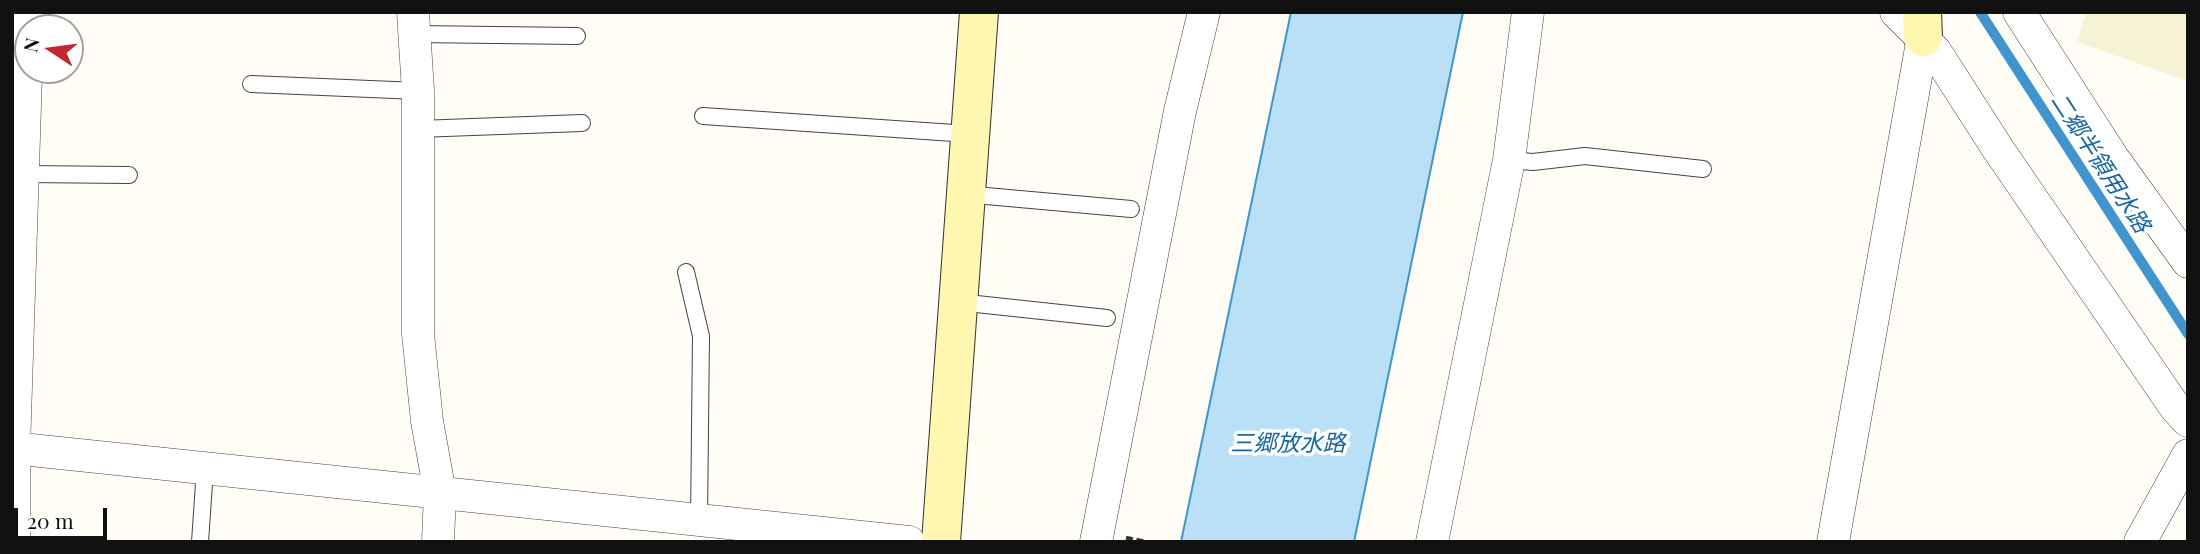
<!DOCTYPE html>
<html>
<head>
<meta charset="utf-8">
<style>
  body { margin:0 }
  #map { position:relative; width:2200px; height:554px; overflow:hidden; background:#fffdf5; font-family:"Playfair Display",serif }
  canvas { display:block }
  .frame { position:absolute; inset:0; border:14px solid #111; pointer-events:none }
  .north { position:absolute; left:14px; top:14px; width:70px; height:70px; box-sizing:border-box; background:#fff; border:2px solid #a0a0a0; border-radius:50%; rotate:283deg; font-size:19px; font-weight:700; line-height:28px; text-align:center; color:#111 }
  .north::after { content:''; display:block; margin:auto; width:24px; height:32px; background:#c4262e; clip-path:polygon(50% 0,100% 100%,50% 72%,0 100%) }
  .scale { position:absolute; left:14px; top:508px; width:93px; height:32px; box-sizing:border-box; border:4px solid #111; border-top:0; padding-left:9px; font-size:21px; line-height:24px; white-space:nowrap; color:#111; -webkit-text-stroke:5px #fff; paint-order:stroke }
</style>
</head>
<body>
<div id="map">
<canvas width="2200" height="554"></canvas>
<div class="frame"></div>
<div class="north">N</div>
<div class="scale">20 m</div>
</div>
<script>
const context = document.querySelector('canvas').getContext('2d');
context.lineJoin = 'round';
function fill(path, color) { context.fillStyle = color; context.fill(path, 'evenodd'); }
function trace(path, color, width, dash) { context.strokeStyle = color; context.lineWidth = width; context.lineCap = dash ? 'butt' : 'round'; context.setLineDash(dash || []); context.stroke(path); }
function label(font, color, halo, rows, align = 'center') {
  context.font = font + ' "Playfair Display","Noto Sans JP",serif'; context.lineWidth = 7; context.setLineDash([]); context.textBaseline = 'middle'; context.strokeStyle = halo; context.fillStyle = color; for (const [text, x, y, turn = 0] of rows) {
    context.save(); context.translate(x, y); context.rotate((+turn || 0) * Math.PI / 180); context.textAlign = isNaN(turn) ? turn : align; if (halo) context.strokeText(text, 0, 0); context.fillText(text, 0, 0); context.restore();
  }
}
fill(new Path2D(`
  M2086,12H2188V81L2077,42Z`), '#f6f3d4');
const water = new Path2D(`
  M1291,12H1463L1354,542H1181Z`);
fill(water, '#b9e0f7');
trace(water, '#3f96cf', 2);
trace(new Path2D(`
  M1980,12L2188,334`), '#3f96cf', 10);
const lane = new Path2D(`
  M414,34L577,36
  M251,84L418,91
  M703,116L969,134
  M418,129L582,123
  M1509,160L1533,162L1585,156L1703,169
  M23,174L129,175
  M964,194L1131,209
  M686,272L701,336L699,521
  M958,302L1107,318
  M200,542L205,469`);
const street = new Path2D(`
  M413,12L418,91V334L427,421L440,493L438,542
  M1896,12L1935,51L1998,149L2175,407L2188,421
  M2019,12L2113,158L2188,262
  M12,448L909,542
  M14,542V449L28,12
  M1096,542L1180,111L1204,12
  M1432,542L1509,160L1528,12
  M1833,542L1923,37
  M2140,542L2188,455`);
const secondary = new Path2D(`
  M1922,12L1923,37
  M941,542L979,12`);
trace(lane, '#444', 18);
trace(street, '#444', 33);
trace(secondary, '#333', 40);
trace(new Path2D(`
  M1126,538L1146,542`), '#333', 4.5, [7, 3.5]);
trace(lane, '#fff', 16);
trace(street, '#fff', 32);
trace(secondary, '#fff6b0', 38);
label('italic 23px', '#1768a6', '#fff', [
  ["二郷半領用水路",2100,163,57],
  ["三郷放水路",1288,444]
]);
</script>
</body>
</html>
